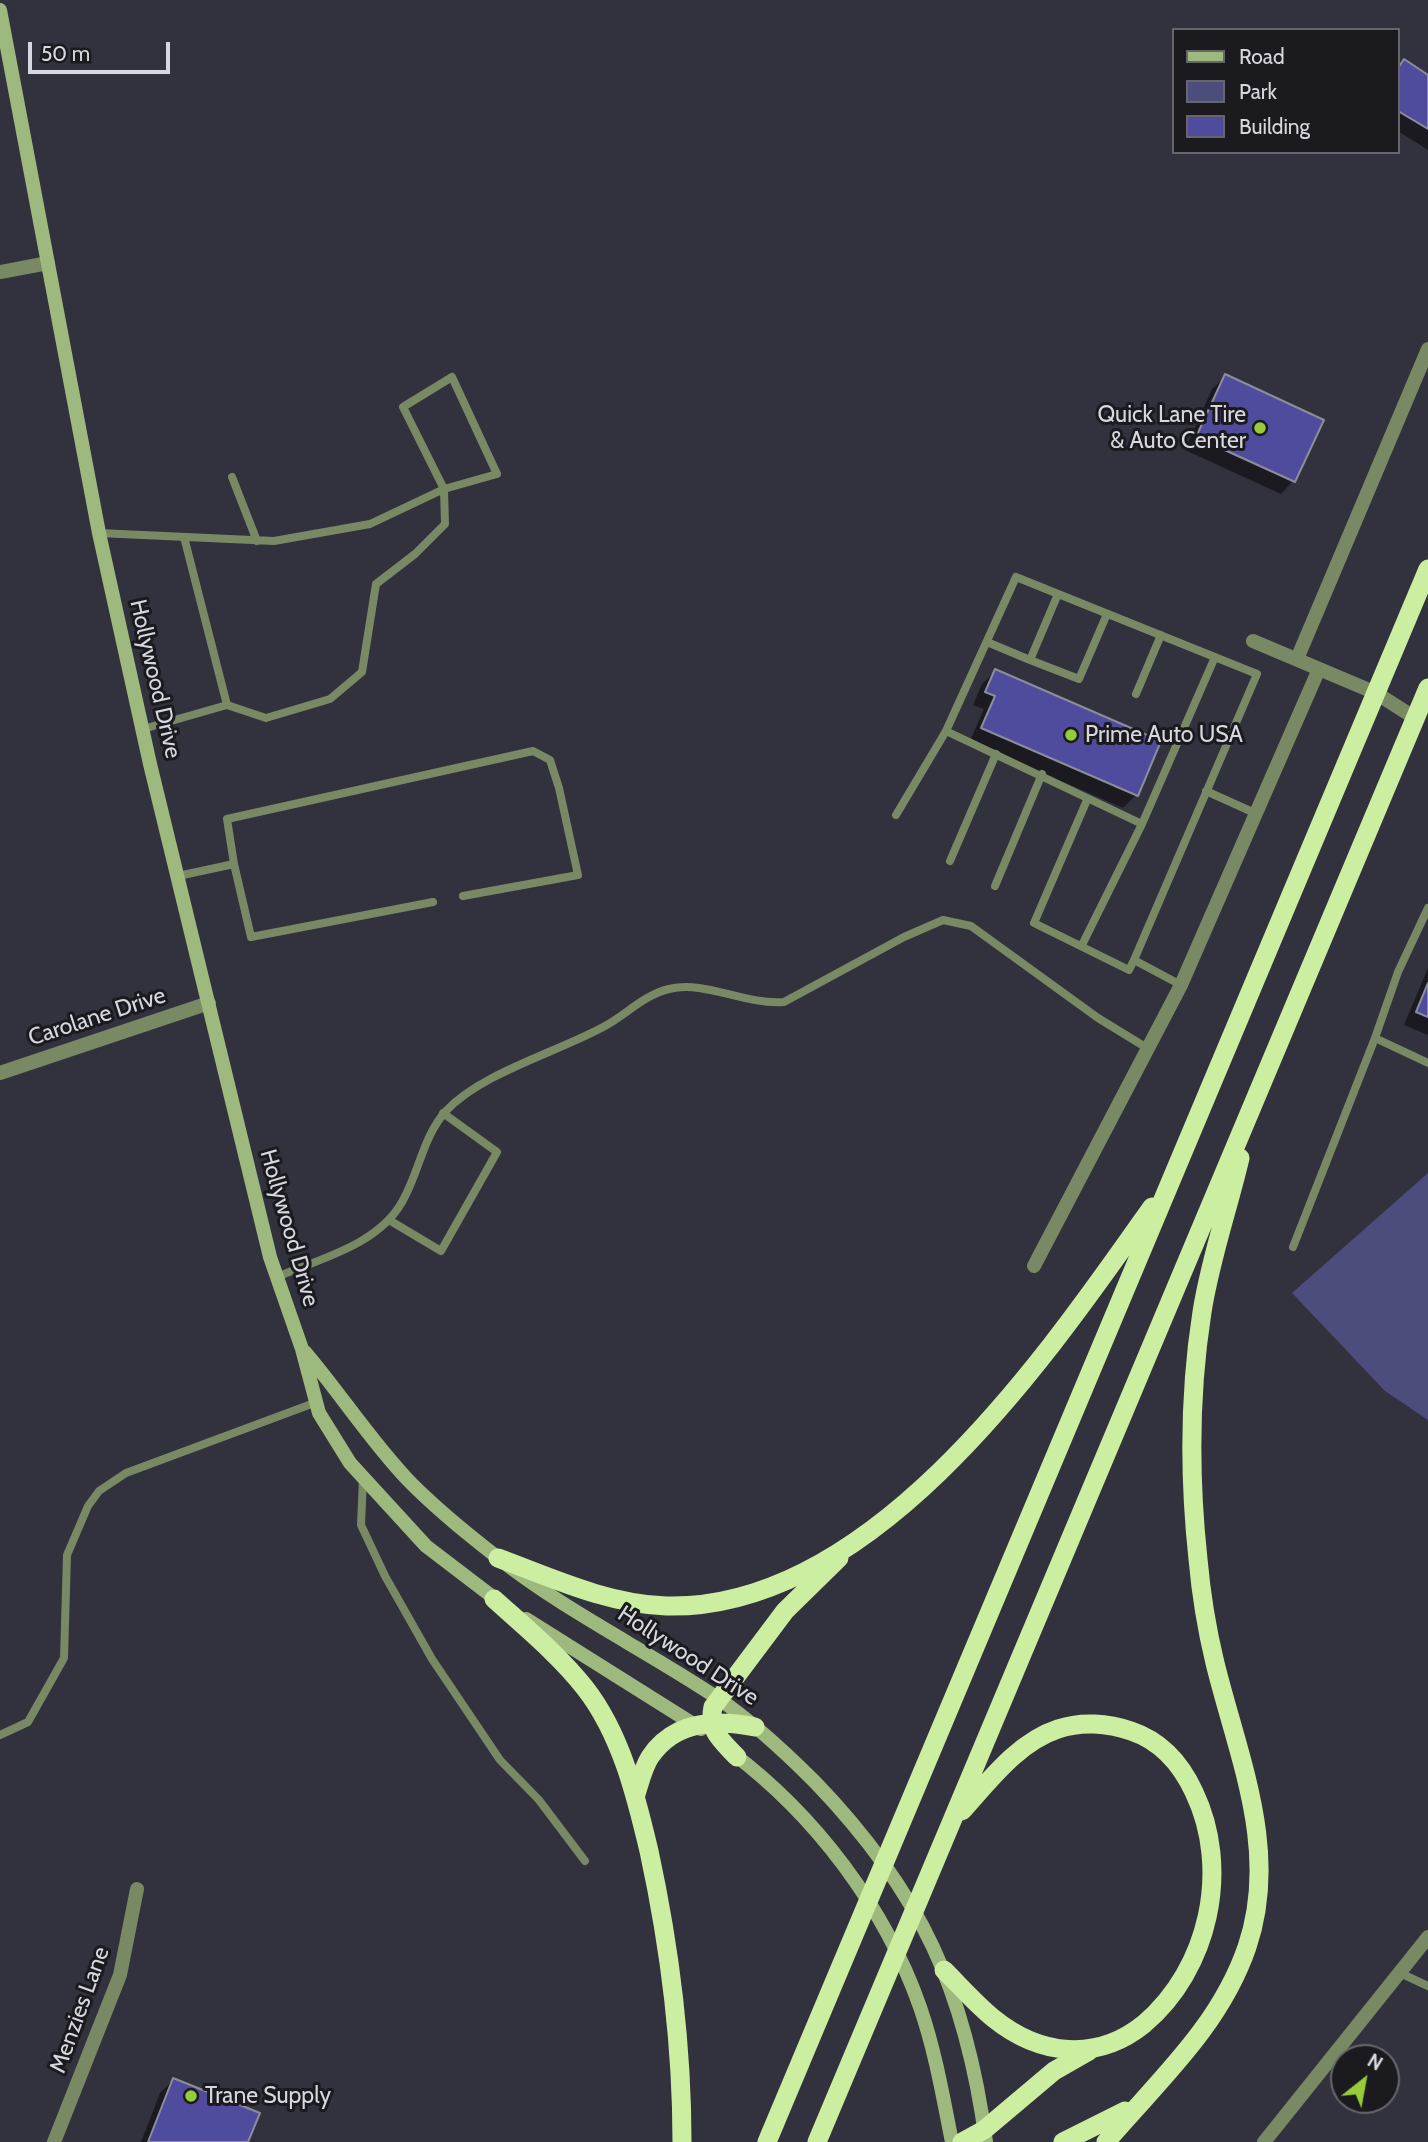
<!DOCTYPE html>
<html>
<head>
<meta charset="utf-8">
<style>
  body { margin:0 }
  #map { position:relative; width:1428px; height:2142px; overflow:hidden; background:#31323d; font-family:Cabin,sans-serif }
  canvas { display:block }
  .legend { position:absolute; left:1172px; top:28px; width:228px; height:126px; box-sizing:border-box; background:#1a1a1f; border:2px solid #66666c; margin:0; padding:9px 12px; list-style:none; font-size:21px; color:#d7d8df }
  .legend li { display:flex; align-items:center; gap:14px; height:35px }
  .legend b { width:35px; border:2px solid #66666c }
  .north { position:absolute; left:1330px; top:2044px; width:70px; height:70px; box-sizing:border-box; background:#1a1a1f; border:2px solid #66666c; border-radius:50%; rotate:31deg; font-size:19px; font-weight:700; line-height:28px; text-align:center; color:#d7d8df }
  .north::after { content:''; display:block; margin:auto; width:24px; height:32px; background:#96cc39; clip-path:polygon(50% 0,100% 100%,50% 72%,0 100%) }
  .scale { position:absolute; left:28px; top:42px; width:142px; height:32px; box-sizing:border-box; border:4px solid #d7d8df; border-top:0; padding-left:9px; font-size:21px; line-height:24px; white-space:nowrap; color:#d7d8df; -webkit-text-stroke:5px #1a1a1f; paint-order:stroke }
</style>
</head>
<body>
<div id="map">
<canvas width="1428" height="2142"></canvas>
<ul class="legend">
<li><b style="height:9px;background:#9eb97d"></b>Road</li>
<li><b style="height:19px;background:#4c4d7d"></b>Park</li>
<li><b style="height:19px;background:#504c9d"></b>Building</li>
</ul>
<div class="north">N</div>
<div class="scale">50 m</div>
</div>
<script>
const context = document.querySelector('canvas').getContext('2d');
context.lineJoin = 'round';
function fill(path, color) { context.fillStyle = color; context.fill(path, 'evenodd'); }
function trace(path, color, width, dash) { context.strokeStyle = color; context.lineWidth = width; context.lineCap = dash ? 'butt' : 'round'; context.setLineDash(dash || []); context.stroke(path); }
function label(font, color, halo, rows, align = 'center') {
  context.font = font + ' Cabin,sans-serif'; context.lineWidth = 6; context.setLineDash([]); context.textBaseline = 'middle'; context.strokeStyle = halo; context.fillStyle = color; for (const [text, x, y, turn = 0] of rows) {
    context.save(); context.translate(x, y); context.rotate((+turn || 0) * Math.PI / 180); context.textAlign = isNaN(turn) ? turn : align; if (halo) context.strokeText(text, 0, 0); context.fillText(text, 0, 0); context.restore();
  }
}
fill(new Path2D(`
  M1428,1173V1420L1385,1391L1292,1293Z`), '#4c4d7d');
fill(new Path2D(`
  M1404,61L1428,77V150L1398,131V67Z
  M1225,377L1321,421L1293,481L1281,494L1185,450L1212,389Z
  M995,671L1136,795L1123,808L970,741L984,709L973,705L982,684Z
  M1428,968V1035L1404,1025Z
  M173,2080L246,2142H141L160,2093Z`), '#0007');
const building = new Path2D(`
  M1404,59L1428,75V129L1398,111V68Z
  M1225,374L1324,420L1295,482L1196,437Z
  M995,669L1161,741L1138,796L981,728L995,696L985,692Z
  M1428,983V1017L1416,1012Z
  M173,2078L260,2113L248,2142H148Z`);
fill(building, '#504c9d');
trace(building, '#8c8d9a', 2);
trace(new Path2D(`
  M232,477L257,541
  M99,533L274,541L370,524L444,489L403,407L452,377L497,474L444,489L445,524L415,554L376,584L362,672L330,699L266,718L227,705
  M1058,594L1030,660L1079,679L1107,614
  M987,642L1030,660
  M1136,694L1161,635
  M143,729L227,705L184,537
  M1206,791L1257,814
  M1087,800L1034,923L1129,970L1134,960
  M896,815L946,731
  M1142,824L1215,657
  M950,861L996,754
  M234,864L251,937L433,902
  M178,876L234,864L227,819L533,751L550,760L559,788L578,875L463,896
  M995,886L1042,774
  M1428,908L1398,972L1375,1038L1428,1063
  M1082,945L1142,824L946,731L1016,577L1257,674L1134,960L1181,985
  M389,1220L441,1251L497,1152L443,1113
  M1293,1247L1375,1038
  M277,1277C319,1259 378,1245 402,1202C419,1173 423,1136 446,1111C481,1073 558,1052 605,1026C627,1014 644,995 669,989C705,980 744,1005 784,1002L904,937L943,920L971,926L1098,1018L1147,1048
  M363,1478L361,1525L385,1576L432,1659L500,1760L539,1800L585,1861
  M0,1735L28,1722L64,1658L67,1555L88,1506L99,1491L126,1473L317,1402
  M1400,1973L1428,1986`), '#788963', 8);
trace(new Path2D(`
  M0,272L48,263
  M1253,641L1376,693L1415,718
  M1297,659L1428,349
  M0,1073L209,1003
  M1034,1266L1181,985L1319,669
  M54,2142L120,1975L137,1889`), '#788963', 14);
trace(new Path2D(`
  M1264,2142L1428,1937`), '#788963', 14);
trace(new Path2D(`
  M0,10L99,533L150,764L270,1257L302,1349L319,1413L350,1463L426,1546L502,1604
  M305,1352C340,1393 370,1440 407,1479C434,1507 466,1533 497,1557C565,1611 644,1649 716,1697C752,1721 785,1752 815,1782C921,1892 966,1991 986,2142
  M526,1619L701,1729
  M731,1752C815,1815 885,1907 920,2007C935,2050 943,2097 952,2142`), '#9eb97d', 14);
trace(new Path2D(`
  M498,1558C552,1578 607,1604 666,1606C873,1611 1046,1357 1152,1207
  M494,1599C525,1627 559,1655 585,1688C621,1734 636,1796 649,1851C670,1948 682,2043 682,2142
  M737,1757C721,1740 708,1731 713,1707L785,1611L839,1558
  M636,1794C640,1782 643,1768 650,1757C675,1720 716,1719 755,1727
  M944,1970C960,1986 976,2004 993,2018C1040,2056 1097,2062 1144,2024C1209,1969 1231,1869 1194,1792C1181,1764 1161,1741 1131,1731C1108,1723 1081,1721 1058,1729C1018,1742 989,1781 962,1811
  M767,2142L1428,569
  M817,2142L1428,688
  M962,2142L984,2130L1054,2071L1089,2051
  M1063,2142L1125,2111
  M1106,2142C1159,2080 1220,2026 1247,1947C1280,1850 1238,1757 1215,1663C1207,1630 1201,1593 1198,1559C1189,1475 1189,1395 1202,1312C1210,1260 1228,1209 1240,1158`), '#cceea1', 19);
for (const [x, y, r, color] of [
  [1260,428,7,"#96cc39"],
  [1071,735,7,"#96cc39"],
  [191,2096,7,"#96cc39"]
]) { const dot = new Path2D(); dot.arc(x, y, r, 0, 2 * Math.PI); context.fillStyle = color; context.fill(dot); trace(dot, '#1a1a1f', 2.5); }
label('23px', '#d7d8df', '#1a1a1f', [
  ["Quick Lane Tire",1246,415,"right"],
  ["& Auto Center",1246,441,"right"],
  ["Prime Auto USA",1085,735],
  ["Trane Supply",205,2096]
], 'left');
label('23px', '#d7d8df', '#1a1a1f', [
  ["Hollywood Drive",155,679,77],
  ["Carolane Drive",97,1017,-18],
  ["Hollywood Drive",289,1228,74],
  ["Hollywood Drive",688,1656,33],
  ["Menzies Lane",80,2010,-70]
]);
</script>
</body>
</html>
